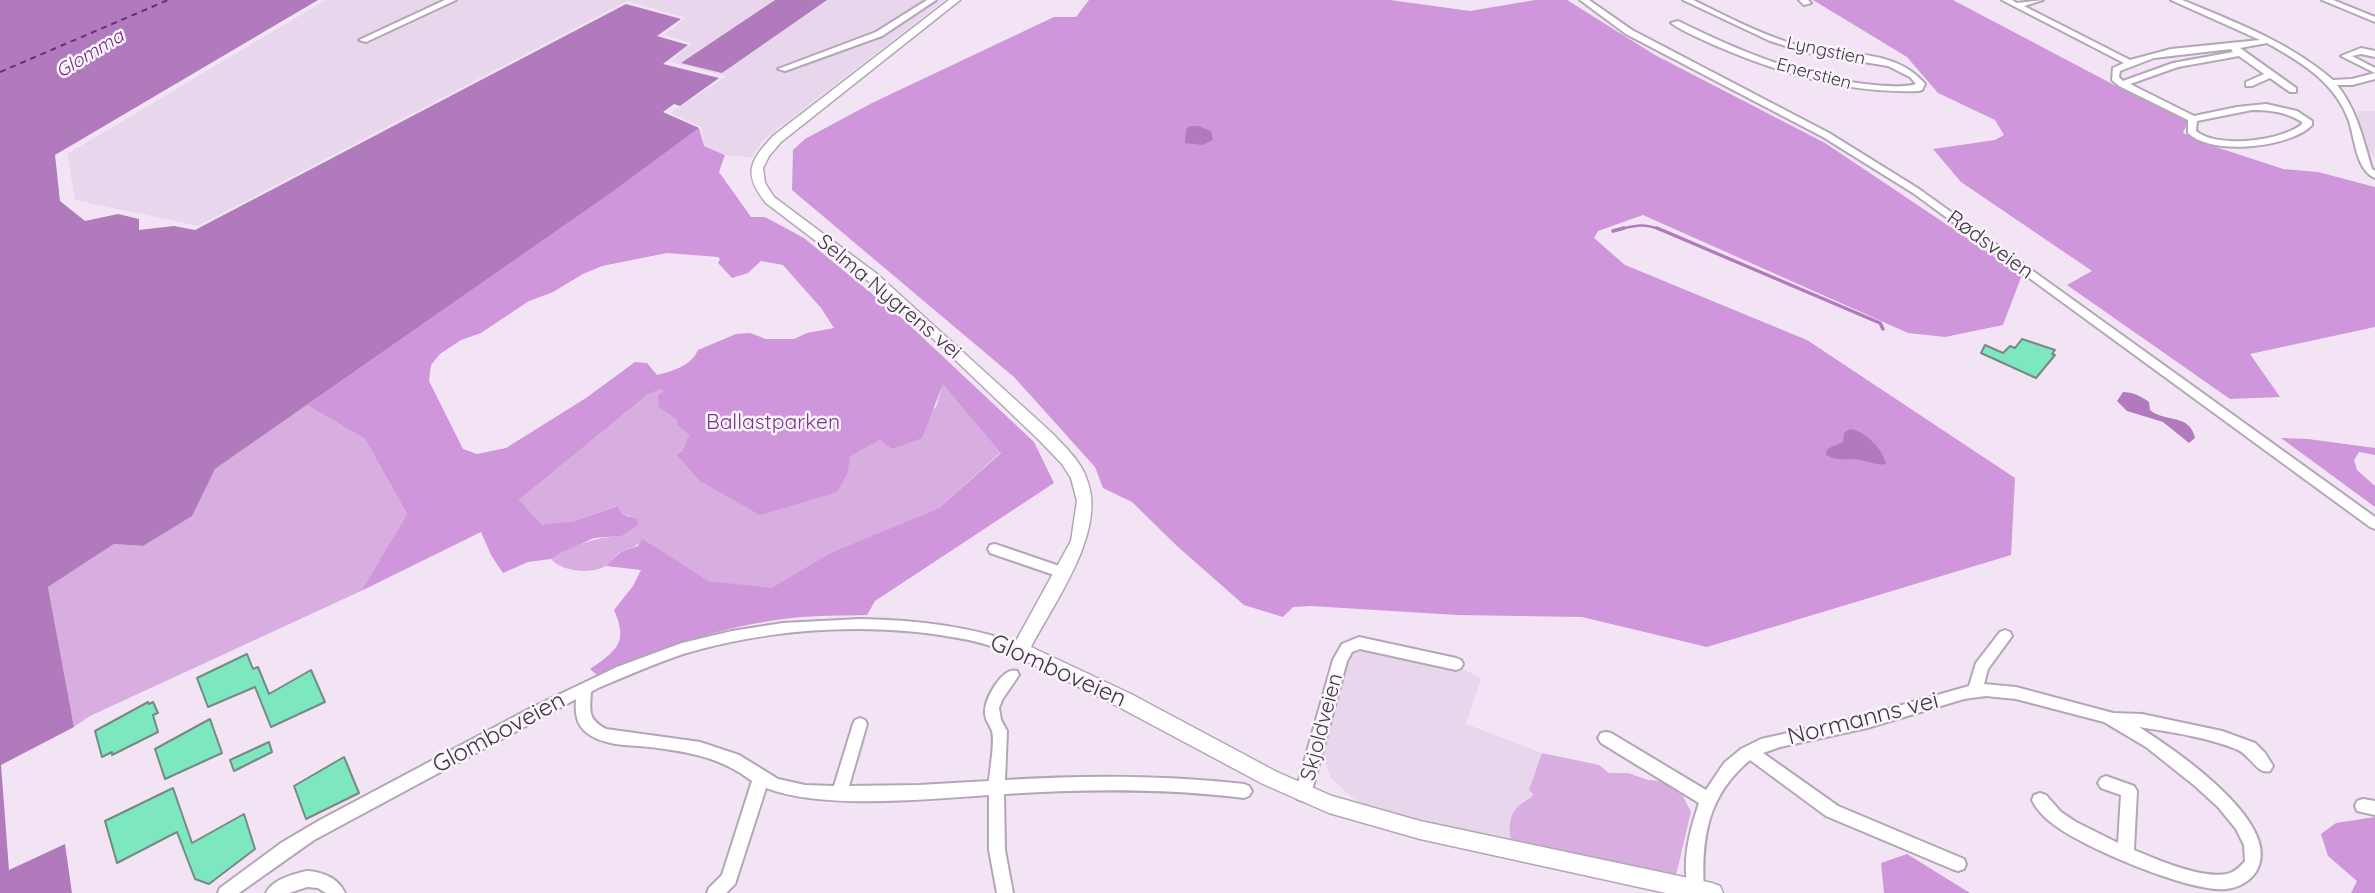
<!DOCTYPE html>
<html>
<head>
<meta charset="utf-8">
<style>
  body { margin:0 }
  canvas { display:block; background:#f2e4f4 }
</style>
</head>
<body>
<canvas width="2375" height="893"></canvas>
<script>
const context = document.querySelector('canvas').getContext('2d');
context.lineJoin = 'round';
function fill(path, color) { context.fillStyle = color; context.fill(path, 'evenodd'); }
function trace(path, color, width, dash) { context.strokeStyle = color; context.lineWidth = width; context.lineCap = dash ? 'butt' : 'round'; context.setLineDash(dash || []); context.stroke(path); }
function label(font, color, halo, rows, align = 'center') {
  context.font = font + ' Quicksand,sans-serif'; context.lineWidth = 5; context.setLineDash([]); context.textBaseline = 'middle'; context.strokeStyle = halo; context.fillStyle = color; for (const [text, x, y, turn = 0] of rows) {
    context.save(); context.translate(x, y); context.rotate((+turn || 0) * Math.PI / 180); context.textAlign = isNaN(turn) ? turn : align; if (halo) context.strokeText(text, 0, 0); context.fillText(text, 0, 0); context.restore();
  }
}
fill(new Path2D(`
  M326,0H945L763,140L752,157L729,156L704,146L701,127L670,113L727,76L670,62L691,43L663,35L686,18L627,1L198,226L75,200L67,154Z
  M2356,111H2375V157L2368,151Z
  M1361,648L1467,671L1481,678L1466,724L1542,753L1529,790L1533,794L1531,798L1521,802L1510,830L1511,839L1478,836L1373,809L1356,801L1331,778L1321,752L1349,655Z`), '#e8d7ec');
fill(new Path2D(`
  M943,383L1001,452L939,508L832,552L772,589L709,581L642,540C636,549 627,547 619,553C615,557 612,561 607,565C592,575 563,572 551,559C572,544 595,538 621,536L631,516L622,514L616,506L574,521L542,526L519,500L647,395L661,389L663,392L659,395V408L676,419L677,425L689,435L683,449L679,452L848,472L849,456L880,440L892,448L936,407Z
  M307,405L365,439L407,514L361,591L90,716L74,727L48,587L114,544L143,546L191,516L215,469Z
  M1542,753L1599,765L1609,773H1628L1648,780L1662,781L1683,796L1691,812L1676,875L1511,839C1507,819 1513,806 1531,798L1533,794L1529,790Z`), '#d8ade0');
fill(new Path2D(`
  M1089,0H1390L1470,11L1535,0H1567L1655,55L1825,143L2022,275L2003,325L1945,337L1908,333L1643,215L1598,231L1594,238L1625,265L1807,340L2015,478L2011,555L1707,647L1582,617L1457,615L1311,606L1293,607L1283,617L1244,605L1177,546L1132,502L1103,488L1095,467L1014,377L792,190L793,150L805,139L872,103L1054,17H1076Z
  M1813,0H1953L2135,96L2189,119L2183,133L2210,145L2283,169L2318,172L2375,187V327L2250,354L2280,397L2230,399L2067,285L2092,271L1961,182L1933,149L1995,140L2004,135L1995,120L1938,93L1907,57Z
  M699,128L704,146L725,155L719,172L751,217H765L804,238L904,320L1034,442L1054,483L875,601L867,615C842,616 817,615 792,618C724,625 660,649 597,675L590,669C616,651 629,643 614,610L633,586L641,570L606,566L622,551L638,546L642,539L709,581L772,588L832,552L939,508L1001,453L943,384L922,438L892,449L880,440L850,456L848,472L837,492L760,515L700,481L677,455L683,449L689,435L677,425L676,419L659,408L658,395L663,392L661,389L647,395L519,500L542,525L574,521L617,506L622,514L637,519L638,525L621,536L594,538L562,552L551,559L528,562L503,573L491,555L481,532L361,591L407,514L365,439L307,405L611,193ZM667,253L718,257L720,259L718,263L732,278L748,273L761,261L783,265L821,308L834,328L807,333L794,339H766L750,333L736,334L698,350C691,366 673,371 657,375L647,363L635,362L586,398L506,448L477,454L463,449L429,381L431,365L440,354L461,340L481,333L529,301L553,292L583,274L602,266Z
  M2281,438L2308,439L2375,448V455L2359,452L2354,460L2357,470L2375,486V507Z
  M2375,817V893H2351L2357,881L2328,856L2321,834L2336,823Z
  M1907,854L1970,893H1884L1881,863Z`), '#cf96db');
fill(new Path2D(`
  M0,0H318L55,155L60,201L85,221L118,214L139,219V230L174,226L195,230L626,4L681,19L657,36L688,45L663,64L719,78L680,106L674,104L663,112L699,128L611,193L215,469L192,516L143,546L114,544L48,587L74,727L1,765L9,870L65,844L72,893H0Z
  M775,0H827L722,73L681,63Z
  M1190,126H1198L1211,131L1213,140L1203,145L1185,143L1186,129Z
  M2123,392C2132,392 2141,396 2149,402L2150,410C2165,423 2190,413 2195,438L2189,443L2163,422L2127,411L2117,401Z
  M1850,429C1864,430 1884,450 1886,464C1876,466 1869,461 1859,460C1846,457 1841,463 1826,455L1827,449L1843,442L1844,433Z`), '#b17abd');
trace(new Path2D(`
  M1618,230C1635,225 1645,223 1661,230`), '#b17abd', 2.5);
trace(new Path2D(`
  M1657,228L1880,323L1883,329
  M1613,231L1624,228`), '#b17abd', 3.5);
trace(new Path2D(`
  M0,72L168,0`), '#6e2a7c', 2, [6, 5]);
const building = new Path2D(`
  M2022,339L2055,350L2052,354L2055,355L2036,378L1981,353L1985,345L2003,353L2010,346L2015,348Z
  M247,654L253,669L258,667L269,694L311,670L325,702L271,727L255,687L208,707L197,678Z
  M148,702L149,704L153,702L158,713L153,715L158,732L112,755V752L102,757L95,731Z
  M210,719L222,753L165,779L155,749Z
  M269,742L272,752L234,771L230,760Z
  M344,757L359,793L306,819L294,786Z
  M173,788L192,843L244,814L255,849L209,884L195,879L177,832L117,863L105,821Z`);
fill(building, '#7de7c0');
trace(building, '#778a82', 2);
const minor = new Path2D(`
  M445,0H456L366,42L359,40Z
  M927,0H936L882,36L785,71L778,69L876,32Z
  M1580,0H1589L1632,30L1829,133L1919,189L2375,517V529L2370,527L1913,193L1823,137L1626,34Z
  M1683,0H1693C1726,16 1758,33 1793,44C1836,57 1894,46 1925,84L1922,90L1919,91C1848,94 1779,73 1714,45C1700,38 1683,32 1671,23L1678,21C1739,51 1805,79 1874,85C1888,86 1904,88 1916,84L1910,77L1888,66L1809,53L1770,41Z
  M1799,0H1808L1811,3L1804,5Z
  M2002,0H2012L2017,3L2043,0L2024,6L2130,60L2171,49L2260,40L2171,0H2182C2235,22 2289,42 2333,80L2352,79L2375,73L2341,56L2361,48L2375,51V57L2361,54L2352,56L2375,68V79L2352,85H2337C2357,110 2363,139 2372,169L2375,171V178C2356,170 2355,139 2349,121C2335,82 2301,62 2267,43L2240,48L2296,88V92H2290L2270,78L2252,86H2246V82L2264,74L2239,56L2178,67L2130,84L2194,116L2237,107L2266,104L2297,111L2312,121V125C2290,148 2211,156 2188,133V120L2119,86L2112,80L2113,68L2124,63ZM2231,49L2233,52L2173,63L2123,81L2119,77L2120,71L2154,58ZM2252,110C2271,110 2286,112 2302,122V124C2282,141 2217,149 2196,131L2197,121Z
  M2322,0H2333L2375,17V22Z
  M995,544L1068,569L1070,573L1068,577L1063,578L990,553L988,549L990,545Z
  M860,619C917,620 971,626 1025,646L1027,650L1025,654L1020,656C1003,650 987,644 969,640C877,621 773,627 683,654C654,664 626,676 598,688L591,692C590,710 587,719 606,729L700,742L739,755L778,779L805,785L834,786L853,724L855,720L860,718L865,720L867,724L849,786L919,785L989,781C990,769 995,742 992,731C989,723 984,719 985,710C986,697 1003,666 1017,671L1019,675L1002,700L999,708L1001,720L1007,731L1005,780C1085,775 1164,775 1244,784L1249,786L1252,791L1249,796L1244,798C1164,788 1085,789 1004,794L1005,850L1013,893H997L989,850V795C925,799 824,810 766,788L735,884L726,893H707L709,888L722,875L752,781C720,757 690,752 650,747C630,745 604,746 587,733C576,725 575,712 576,699L314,840L239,893H218L220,888L281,843L320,820L531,708L617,667L682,643L732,631L783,623Z
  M2005,630L2010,632L2012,636L1988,669L1984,684L2016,687L2113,713L2142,714L2222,731L2255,743L2265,753L2273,766L2270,771C2257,775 2250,754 2236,749C2206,737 2171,732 2139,727C2172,748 2283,822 2257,870C2251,881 2238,888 2226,889C2191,893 2082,847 2053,824C2045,818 2036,809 2032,800L2034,795L2040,793L2046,795L2061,812L2076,822L2118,843L2121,795L2101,788L2098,783L2101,778L2106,776L2134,786L2137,791L2134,850C2158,860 2201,879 2227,874C2235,872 2240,867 2245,861L2244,845L2236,829L2218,807L2195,786L2146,747L2104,722L2016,699L1986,696L1964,699L1867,728L1780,747L1763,753L1838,806L1964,859L1966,864L1964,869L1958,871L1952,869L1826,816L1750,760C1708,795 1701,837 1704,889L1702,893H1690C1680,865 1690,830 1699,803L1601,743L1598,738L1601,733L1606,732L1611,733L1706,790L1724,763L1741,749L1761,739L1856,718L1969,686L1976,663L2000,632Z
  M1359,637L1456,658L1461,660L1463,664L1461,668L1456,670L1360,649L1352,652L1347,661L1311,794L1309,799L1303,801L1297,799L1295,794L1333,660L1342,644Z
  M2363,799L2375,801V815L2357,811L2355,806L2357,801Z
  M307,871C323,872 338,878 345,893H326L318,888L307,887L289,893H266C272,880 293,874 307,871Z`);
const major = new Path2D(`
  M949,0H960L781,142L769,156L763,168L765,183L774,197L877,274L1052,433C1065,447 1081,461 1087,480C1107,531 1055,601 1031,647L1131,694L1277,772L1332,796L1420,821L1712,883L1720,886L1723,893H1666L1420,839L1329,813L1263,784L1117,706L1014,655L1011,650L1071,541L1077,501L1071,478L1062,464L1040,441L925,331L867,280L766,203C743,174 749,162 773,136Z`);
trace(minor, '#b3a6b6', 4);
trace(major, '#b3a6b6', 3);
fill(minor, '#fff');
fill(major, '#fff');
label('18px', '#3d383f', '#fcf4fd', [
  ["Lyngstien",1826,51,12],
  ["Enerstien",1814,74,15]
]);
label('italic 19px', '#6e2a7c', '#fcf4fd', [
  ["Glomma",90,54,-31]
]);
label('21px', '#3d383f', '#fcf4fd', [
  ["Rødsveien",1990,245,36],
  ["Selma Nygrens vei",889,297,40],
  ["Skjoldveien",1322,727,-75]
]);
label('21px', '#793587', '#fcf4fd', [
  ["Ballastparken",773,423]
]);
label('24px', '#3d383f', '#fcf4fd', [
  ["Glomboveien",1058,671,24],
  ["Normanns vei",1863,719,-14],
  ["Glomboveien",499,733,-28]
]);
</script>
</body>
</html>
